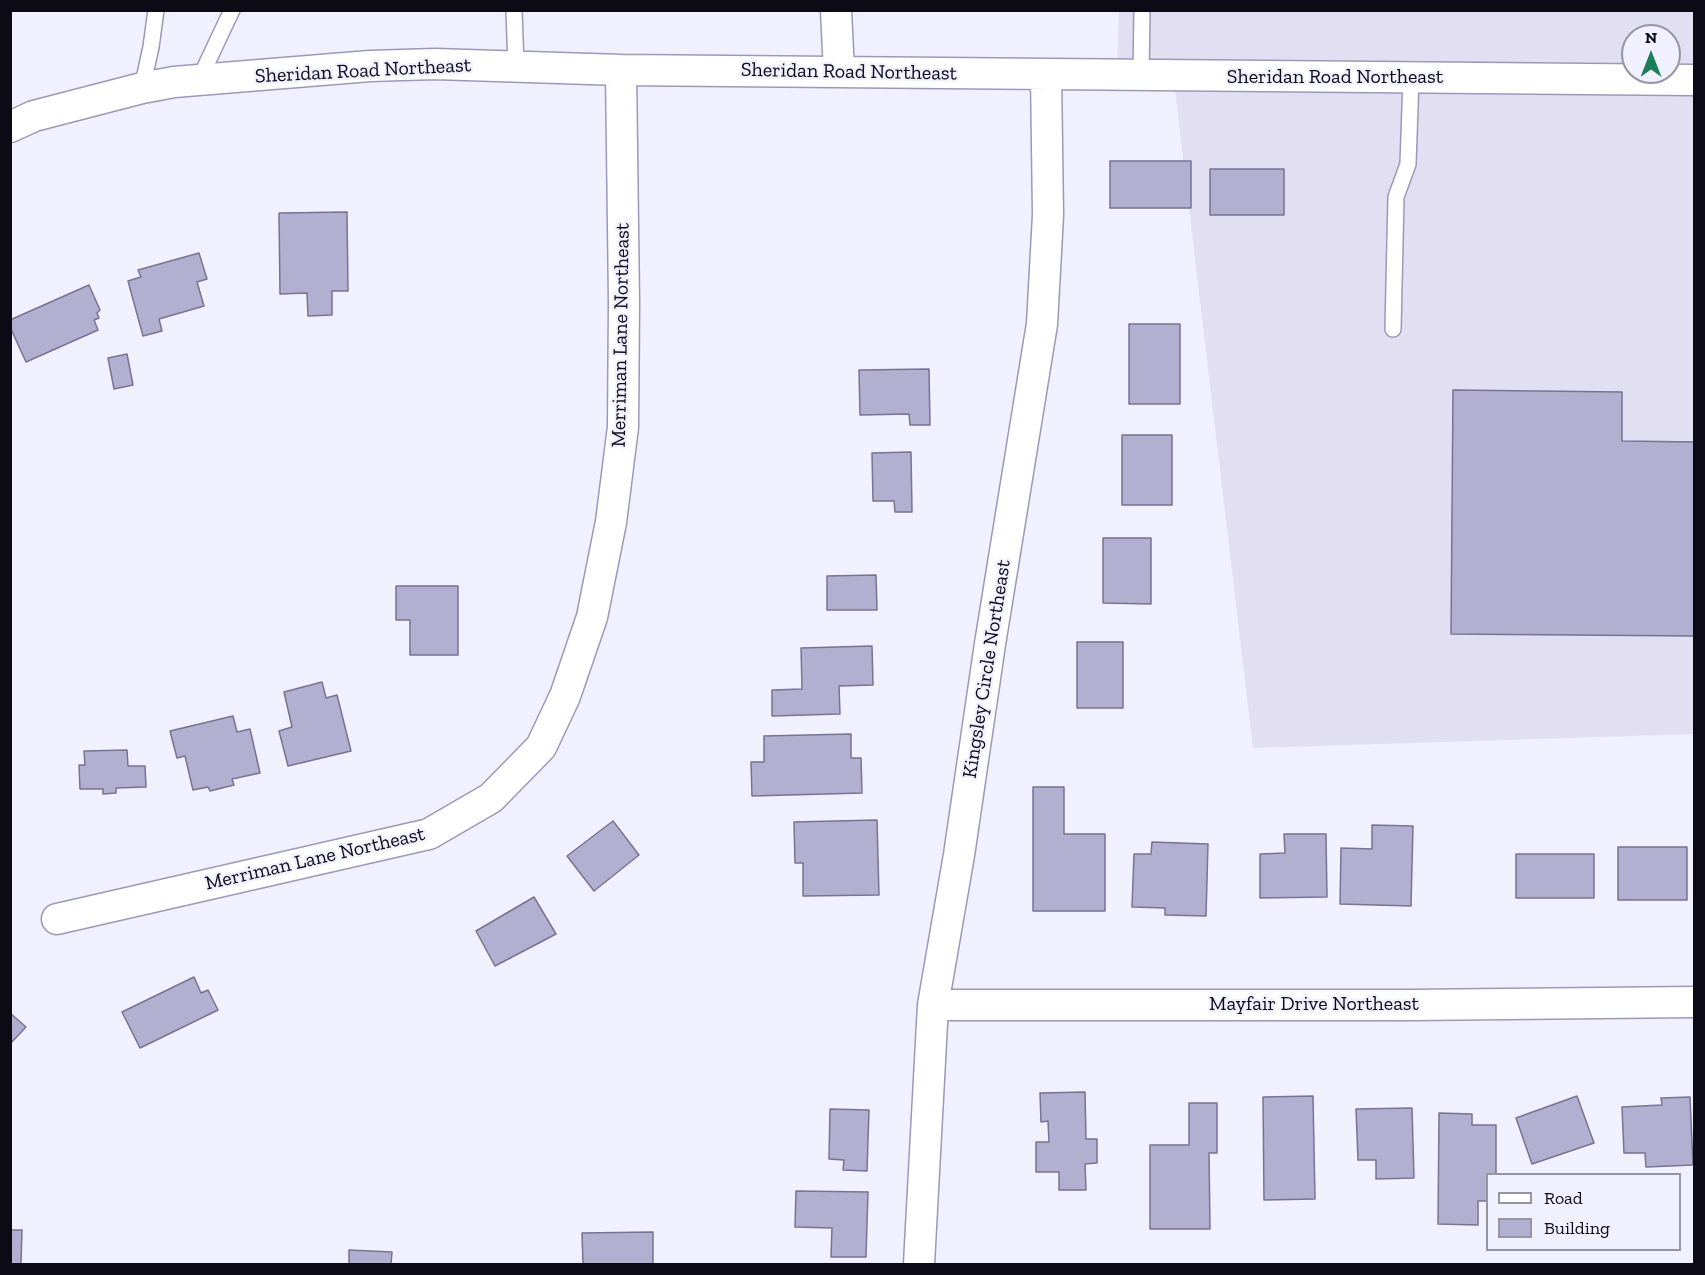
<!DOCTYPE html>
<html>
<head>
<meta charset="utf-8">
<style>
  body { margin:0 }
  #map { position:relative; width:1705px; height:1275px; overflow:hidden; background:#f1f0fe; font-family:"Zilla Slab",serif }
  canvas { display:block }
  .frame { position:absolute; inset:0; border:12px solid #0c0a15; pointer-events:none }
  .legend { position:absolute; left:1486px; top:1173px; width:195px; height:78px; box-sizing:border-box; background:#f1f0fe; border:2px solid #9594a1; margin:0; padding:8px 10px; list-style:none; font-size:18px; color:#0c0a15 }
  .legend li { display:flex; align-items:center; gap:12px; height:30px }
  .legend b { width:30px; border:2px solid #9594a1 }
  .north { position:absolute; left:1621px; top:24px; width:60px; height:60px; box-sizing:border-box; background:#f1f0fe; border:2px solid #9594a1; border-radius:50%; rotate:0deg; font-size:16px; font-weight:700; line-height:24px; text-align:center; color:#0c0a15 }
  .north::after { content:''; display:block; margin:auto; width:21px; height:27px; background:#1b7f58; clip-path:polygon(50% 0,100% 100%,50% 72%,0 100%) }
</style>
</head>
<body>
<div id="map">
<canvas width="1705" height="1275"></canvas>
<div class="frame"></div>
<ul class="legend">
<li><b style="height:8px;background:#fff"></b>Road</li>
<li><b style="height:16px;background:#b3afd1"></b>Building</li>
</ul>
<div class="north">N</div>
</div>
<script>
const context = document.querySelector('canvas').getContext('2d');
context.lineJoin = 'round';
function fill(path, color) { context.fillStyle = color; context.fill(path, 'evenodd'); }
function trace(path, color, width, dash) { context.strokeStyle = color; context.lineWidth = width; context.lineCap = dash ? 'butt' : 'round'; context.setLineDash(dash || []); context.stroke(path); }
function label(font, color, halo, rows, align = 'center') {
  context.font = font + ' "Zilla Slab",serif'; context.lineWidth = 4.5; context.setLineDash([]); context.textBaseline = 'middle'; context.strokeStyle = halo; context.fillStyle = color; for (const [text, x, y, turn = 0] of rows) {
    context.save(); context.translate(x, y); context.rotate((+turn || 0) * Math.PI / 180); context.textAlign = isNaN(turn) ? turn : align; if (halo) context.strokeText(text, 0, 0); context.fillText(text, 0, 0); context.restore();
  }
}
fill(new Path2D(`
  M1119,11H1694V734L1253,748L1173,73L1117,71ZM1633,36H1669V72H1633Z`), '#e1dff1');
const building = new Path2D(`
  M1110,161H1191V208H1110Z
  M1210,169H1284V215H1210Z
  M347,212L348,291H332V315L308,316L307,293L280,294L279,213Z
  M199,253L207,279L197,282L204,306L159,319L162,331L143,336L128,281L141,277L138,270Z
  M89,285L100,310L97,313L99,318L94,320L98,330L26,362L10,327V320Z
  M1129,324H1180V404H1129Z
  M127,354L133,385L114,389L108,358Z
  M929,369L930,425H910L909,414L860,415L859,370Z
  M1453,390L1622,392V441L1694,442V429V636L1451,634Z
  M1122,435H1172V505H1122Z
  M911,452L912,512H895L894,501H873L872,453Z
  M1103,538H1151V604L1103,603Z
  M876,575L877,610H827V576Z
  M396,586H458V655H410V620H396Z
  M1077,642H1123V708H1077Z
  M872,646L873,685L839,686L840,714L772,716V690L802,689L801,648Z
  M322,682L326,698L337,695L351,751L288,766L279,731L292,727L284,692Z
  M233,716L237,732L250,729L260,773L232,779L234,785L210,791L208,787L193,790L185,756L177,758L170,731Z
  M851,734V758H861L862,793L752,796L751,762H764V736Z
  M127,750L128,766H145L146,787L116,788V793L103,794V789H80L79,765H85L84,751Z
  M1033,787H1064V834H1105V911H1033Z
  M877,820L879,895L803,896V863H795L794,822Z
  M613,821L639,855L594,891L567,856Z
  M1372,825L1413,826L1411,906L1340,904L1341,848L1372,849Z
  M1284,834H1326L1327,897L1260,898V854L1285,853Z
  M1152,842L1208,844L1206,916L1165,915V908L1132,907L1134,854H1151Z
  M1618,847H1687V900H1618Z
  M1516,854H1594V898H1516Z
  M534,897L556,934L495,966L476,931Z
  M194,977L201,993L208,990L218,1010L140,1048L122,1012Z
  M10,1013L26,1027L10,1044Z
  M1085,1092L1086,1139H1097V1163L1085,1164L1086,1190H1059V1172H1036V1142H1049L1048,1121L1041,1122L1040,1093Z
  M1313,1096L1315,1199L1264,1200L1263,1097Z
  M1577,1096L1594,1143L1532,1164L1516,1118Z
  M1690,1097L1693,1165L1646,1167L1645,1153H1624L1622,1107L1662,1105L1661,1098Z
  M1189,1103H1217V1153H1209L1210,1229H1150V1145H1189Z
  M1412,1108L1414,1178L1376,1179V1160H1358L1356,1109Z
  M830,1109L869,1110L867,1171L843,1170L844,1160L829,1159Z
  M1439,1113L1472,1114V1125H1496V1174H1488V1201H1478V1225L1438,1224Z
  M796,1191L868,1192L866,1257H831L832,1228L795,1227Z
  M10,1230H22L21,1264H10Z
  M653,1232V1264H583L582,1233Z
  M349,1250L392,1252L391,1264H349Z`);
fill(building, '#b3afd1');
trace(building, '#777393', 1.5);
const lane = new Path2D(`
  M514,10L516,66
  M1141,76L1142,10
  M199,80L232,10
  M142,88L151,47L156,10
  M1393,329L1396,197L1408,164L1411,78`);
const street = new Path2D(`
  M836,10L839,72
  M10,127L34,116L142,88L174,82L370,66L435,64L621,70L1694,80
  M57,919L429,834L491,798L541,747L565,696L592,617L611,522L623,427L624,303L621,70
  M933,1005H1411L1694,1002
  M919,1264L933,1005L959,855L990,644L1042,324L1048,215L1046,74`);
trace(lane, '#9c98ba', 18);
trace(street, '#9c98ba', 33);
trace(lane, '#fff', 15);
trace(street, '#fff', 30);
label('20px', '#0c0a15', '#f1f0fe', [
  ["Sheridan Road Northeast",363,71,-3],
  ["Sheridan Road Northeast",849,72,1],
  ["Sheridan Road Northeast",1335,77],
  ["Merriman Lane Northeast",621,335,-89],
  ["Kingsley Circle Northeast",987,669,-81],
  ["Merriman Lane Northeast",315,859,-13],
  ["Mayfair Drive Northeast",1314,1004]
]);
</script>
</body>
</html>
